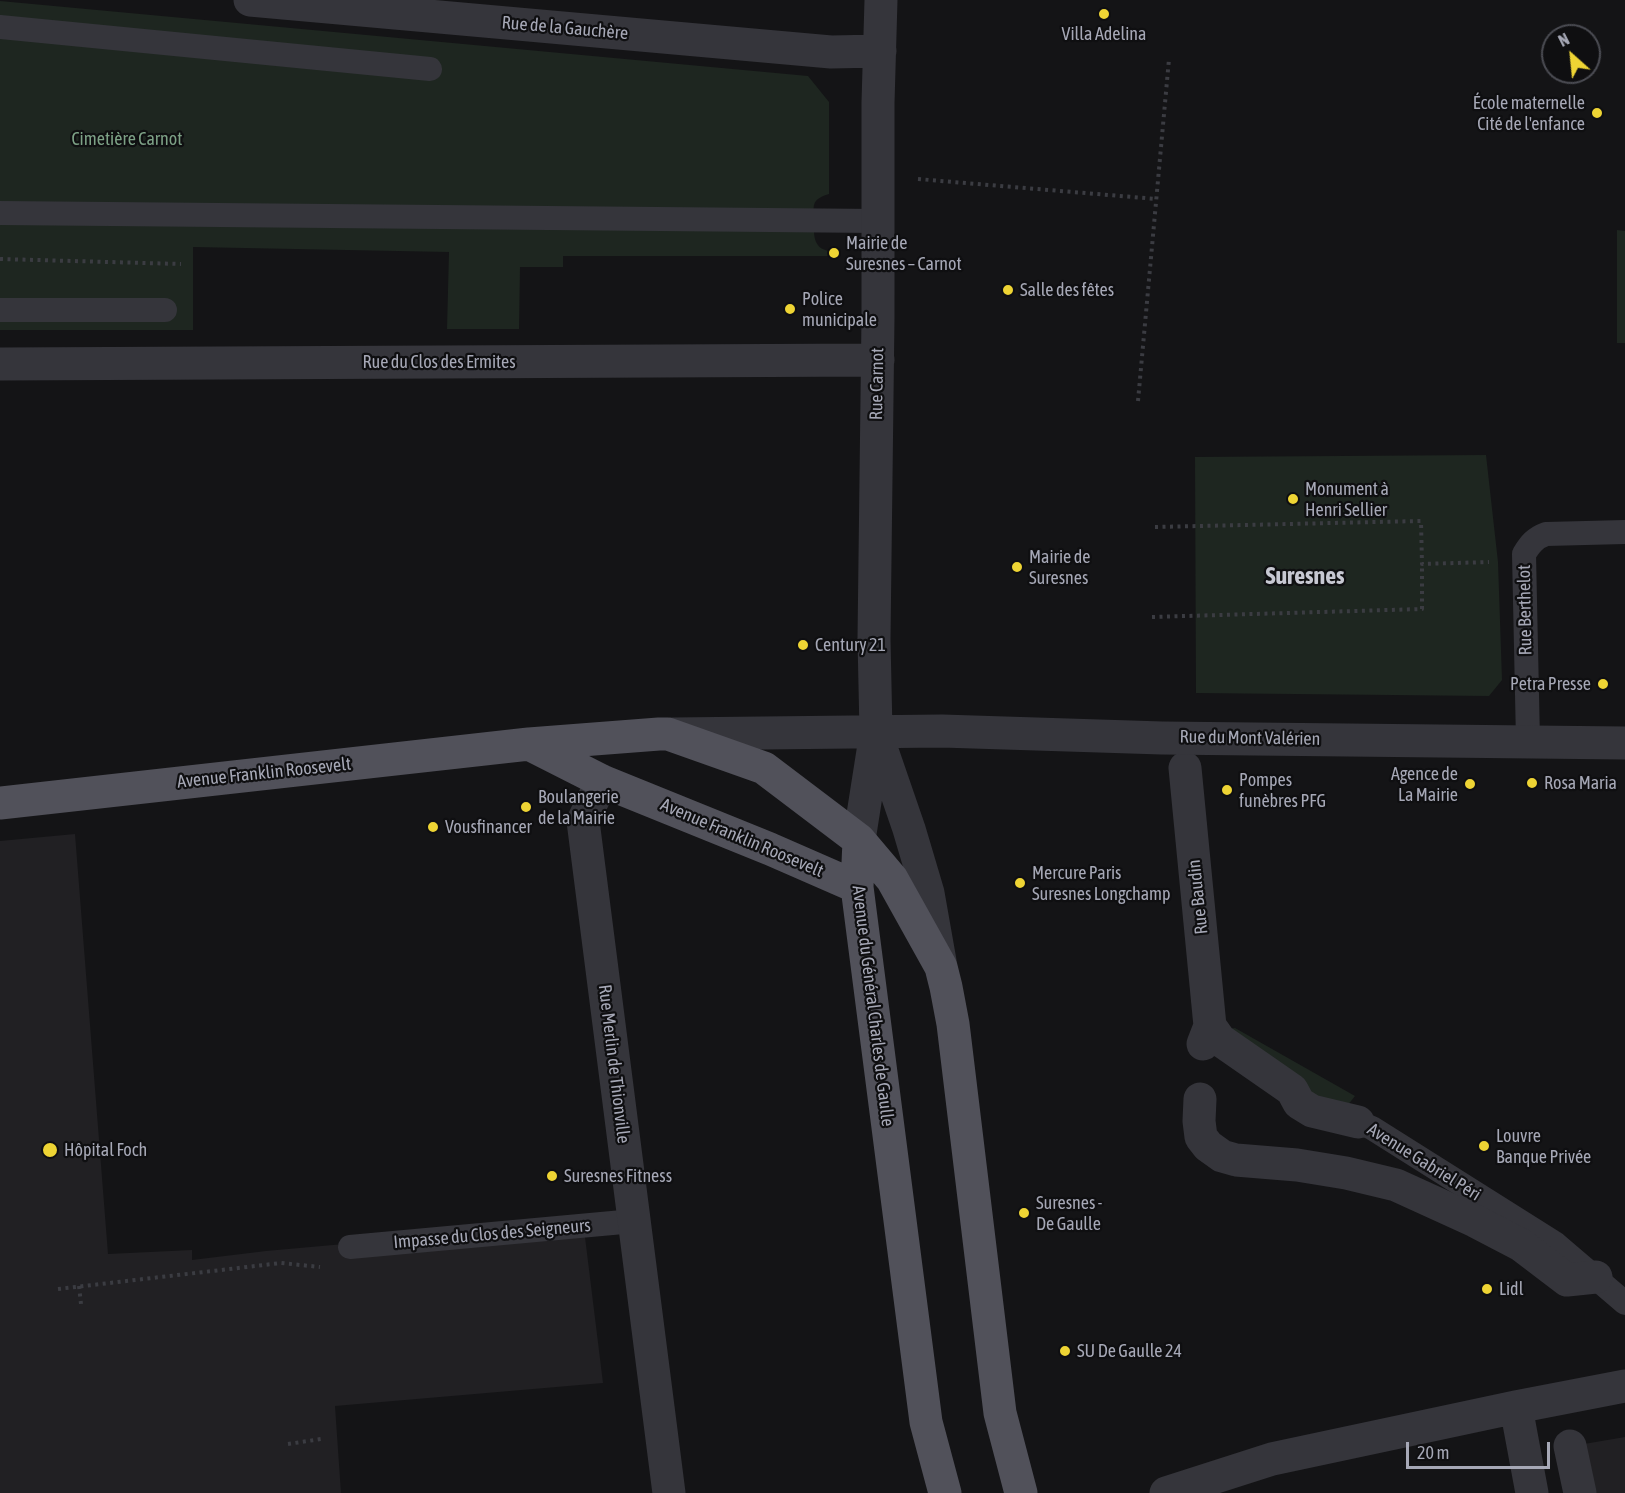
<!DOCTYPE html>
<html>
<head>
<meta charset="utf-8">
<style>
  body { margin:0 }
  #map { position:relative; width:1625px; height:1493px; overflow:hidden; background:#141416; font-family:"Asap Condensed",sans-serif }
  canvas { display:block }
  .north { position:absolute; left:1541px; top:24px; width:60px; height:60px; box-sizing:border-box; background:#0f0f11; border:2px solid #4b4c53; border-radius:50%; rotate:333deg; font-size:16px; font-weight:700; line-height:24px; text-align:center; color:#a6a8b6 }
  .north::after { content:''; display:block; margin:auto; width:21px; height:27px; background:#eed434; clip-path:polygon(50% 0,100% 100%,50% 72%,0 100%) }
  .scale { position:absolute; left:1406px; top:1442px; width:144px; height:27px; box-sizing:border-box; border:3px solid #a6a8b6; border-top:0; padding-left:8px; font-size:18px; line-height:21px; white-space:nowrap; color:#a6a8b6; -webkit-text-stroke:4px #0f0f11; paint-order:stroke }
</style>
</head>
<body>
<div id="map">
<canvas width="1625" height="1493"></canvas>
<div class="north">N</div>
<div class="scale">20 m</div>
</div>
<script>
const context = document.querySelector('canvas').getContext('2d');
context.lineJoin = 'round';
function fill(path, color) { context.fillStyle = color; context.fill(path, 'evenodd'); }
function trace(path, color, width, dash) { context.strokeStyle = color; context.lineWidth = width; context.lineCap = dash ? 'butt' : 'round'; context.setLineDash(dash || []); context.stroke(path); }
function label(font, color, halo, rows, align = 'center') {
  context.font = font + ' "Asap Condensed",sans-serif'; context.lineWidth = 4.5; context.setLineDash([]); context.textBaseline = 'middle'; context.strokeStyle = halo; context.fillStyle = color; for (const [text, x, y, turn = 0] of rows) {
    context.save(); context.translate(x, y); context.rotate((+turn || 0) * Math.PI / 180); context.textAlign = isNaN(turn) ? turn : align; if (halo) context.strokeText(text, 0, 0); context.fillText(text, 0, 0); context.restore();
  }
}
fill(new Path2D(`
  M75,834L108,1254L192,1250V1260L266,1251L344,1244L585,1237L603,1383L335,1406L341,1493H0V841Z
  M1625,1437V1493H1595L1584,1444Z`), '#212023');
fill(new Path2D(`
  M0,1L808,76L829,102V194C823,196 816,198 814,205C813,209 814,216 814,220C814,233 812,248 829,251L828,256H563V267H520L519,329H447L449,252L193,247V330H0Z
  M1617,230L1625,231V343H1617Z
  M1486,455L1498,562L1502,680L1489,696L1196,693L1195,457Z
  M1235,1028L1355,1096L1344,1110L1324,1105L1227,1029Z`), '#1e2620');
trace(new Path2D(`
  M918,179L1156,199
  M0,259L181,264
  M1138,401L1169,59
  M1155,527L1421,521L1422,564L1489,562
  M1152,617L1422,609V564
  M79,1286L81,1304
  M58,1289L281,1263L320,1267
  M288,1444L321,1439`), '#3b3c42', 4, [3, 4.5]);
trace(new Path2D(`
  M0,27L430,69
  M0,213L878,221
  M0,310H165
  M1528,741L1524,554C1530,544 1535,538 1546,534L1625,532
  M1358,1122L1372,1128L1556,1244L1625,1303
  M350,1247L634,1221`), '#35353b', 24);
trace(new Path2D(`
  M1185,768L1210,1026
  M1203,1044L1210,1026L1220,1040L1292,1090L1299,1103L1312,1111L1358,1122
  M1200,1099L1199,1121L1201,1137L1208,1146L1222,1156L1236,1160L1297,1165L1346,1173L1396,1185L1475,1221L1521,1245L1567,1280L1596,1277
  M1570,1446L1580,1493`), '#35353b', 33);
trace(new Path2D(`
  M250,0L831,52L880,51
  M0,364L878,360
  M673,734L942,731L1162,738L1625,743
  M877,736L909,829L928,893L940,961
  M602,781L583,821L669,1493
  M859,840L876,732L874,639L878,317V103L881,0
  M1516,1407L1532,1493
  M1166,1493L1272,1459L1516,1407L1625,1386`), '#35353b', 33);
trace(new Path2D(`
  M529,744L602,781L770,849L857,887
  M0,803L529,744L659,734H668L764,768L859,840L892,879L941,967L946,987L953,1024L1000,1413L1021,1493
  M859,840L857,887L926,1422L945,1493`), '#51515a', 33);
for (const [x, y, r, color] of [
  [1104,14,6,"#eed434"],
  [1597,113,6,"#eed434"],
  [834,253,6,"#eed434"],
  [1008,290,6,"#eed434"],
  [790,309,6,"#eed434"],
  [1293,499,6,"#eed434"],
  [1017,567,6,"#eed434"],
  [803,645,6,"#eed434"],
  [1603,684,6,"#eed434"],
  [1532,783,6,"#eed434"],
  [1470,784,6,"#eed434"],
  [1227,790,6,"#eed434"],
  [526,807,6,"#eed434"],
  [433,827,6,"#eed434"],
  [1020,883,6,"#eed434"],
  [1484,1146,6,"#eed434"],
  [50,1150,8,"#eed434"],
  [552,1176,6,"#eed434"],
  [1024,1213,6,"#eed434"],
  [1487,1289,6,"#eed434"],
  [1065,1351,6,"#eed434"]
]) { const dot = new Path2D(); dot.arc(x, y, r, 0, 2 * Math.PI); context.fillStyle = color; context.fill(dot); trace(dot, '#0f0f11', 2); }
label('18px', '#a6a8b6', '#0f0f11', [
  ["Rue de la Gauchère",565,28,5],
  ["Rue du Clos des Ermites",439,362],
  ["Rue Carnot",877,384,-89],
  ["Rue Berthelot",1525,610,-91],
  ["Rue du Mont Valérien",1250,738,1],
  ["Avenue Franklin Roosevelt",264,773,-6],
  ["Avenue Franklin Roosevelt",742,838,23],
  ["Rue Baudin",1198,897,-96],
  ["Avenue du Général Charles de Gaulle",873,1006,83],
  ["Rue Merlin de Thionville",614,1064,83],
  ["Avenue Gabriel Péri",1424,1162,32],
  ["Impasse du Clos des Seigneurs",492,1234,-5]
]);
label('18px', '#a6a8b6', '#0f0f11', [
  ["Villa Adelina",1104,34,"center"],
  ["École maternelle",1585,103,"right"],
  ["Cité de l'enfance",1585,124,"right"],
  ["Mairie de",846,243],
  ["Suresnes – Carnot",846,264],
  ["Salle des fêtes",1020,290],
  ["Police",802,299],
  ["municipale",802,320],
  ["Monument à",1305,489],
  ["Henri Sellier",1305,510],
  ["Mairie de",1029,557],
  ["Suresnes",1029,578],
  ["Century 21",815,645],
  ["Petra Presse",1591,684,"right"],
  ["Agence de",1458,774,"right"],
  ["La Mairie",1458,795,"right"],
  ["Pompes",1239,780],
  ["funèbres PFG",1239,801],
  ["Rosa Maria",1544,783],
  ["Boulangerie",538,797],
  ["de la Mairie",538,818],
  ["Vousfinancer",445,827],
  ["Mercure Paris",1032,873],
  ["Suresnes Longchamp",1032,894],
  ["Louvre",1496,1136],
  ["Banque Privée",1496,1157],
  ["Hôpital Foch",64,1150],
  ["Suresnes Fitness",564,1176],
  ["Suresnes -",1036,1203],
  ["De Gaulle",1036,1224],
  ["Lidl",1499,1289],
  ["SU De Gaulle 24",1077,1351]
], 'left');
label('18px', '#7da186', '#0f0f11', [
  ["Cimetière Carnot",127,139]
]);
label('bold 24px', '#c7c8d2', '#0f0f11', [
  ["Suresnes",1305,576]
]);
</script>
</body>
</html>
